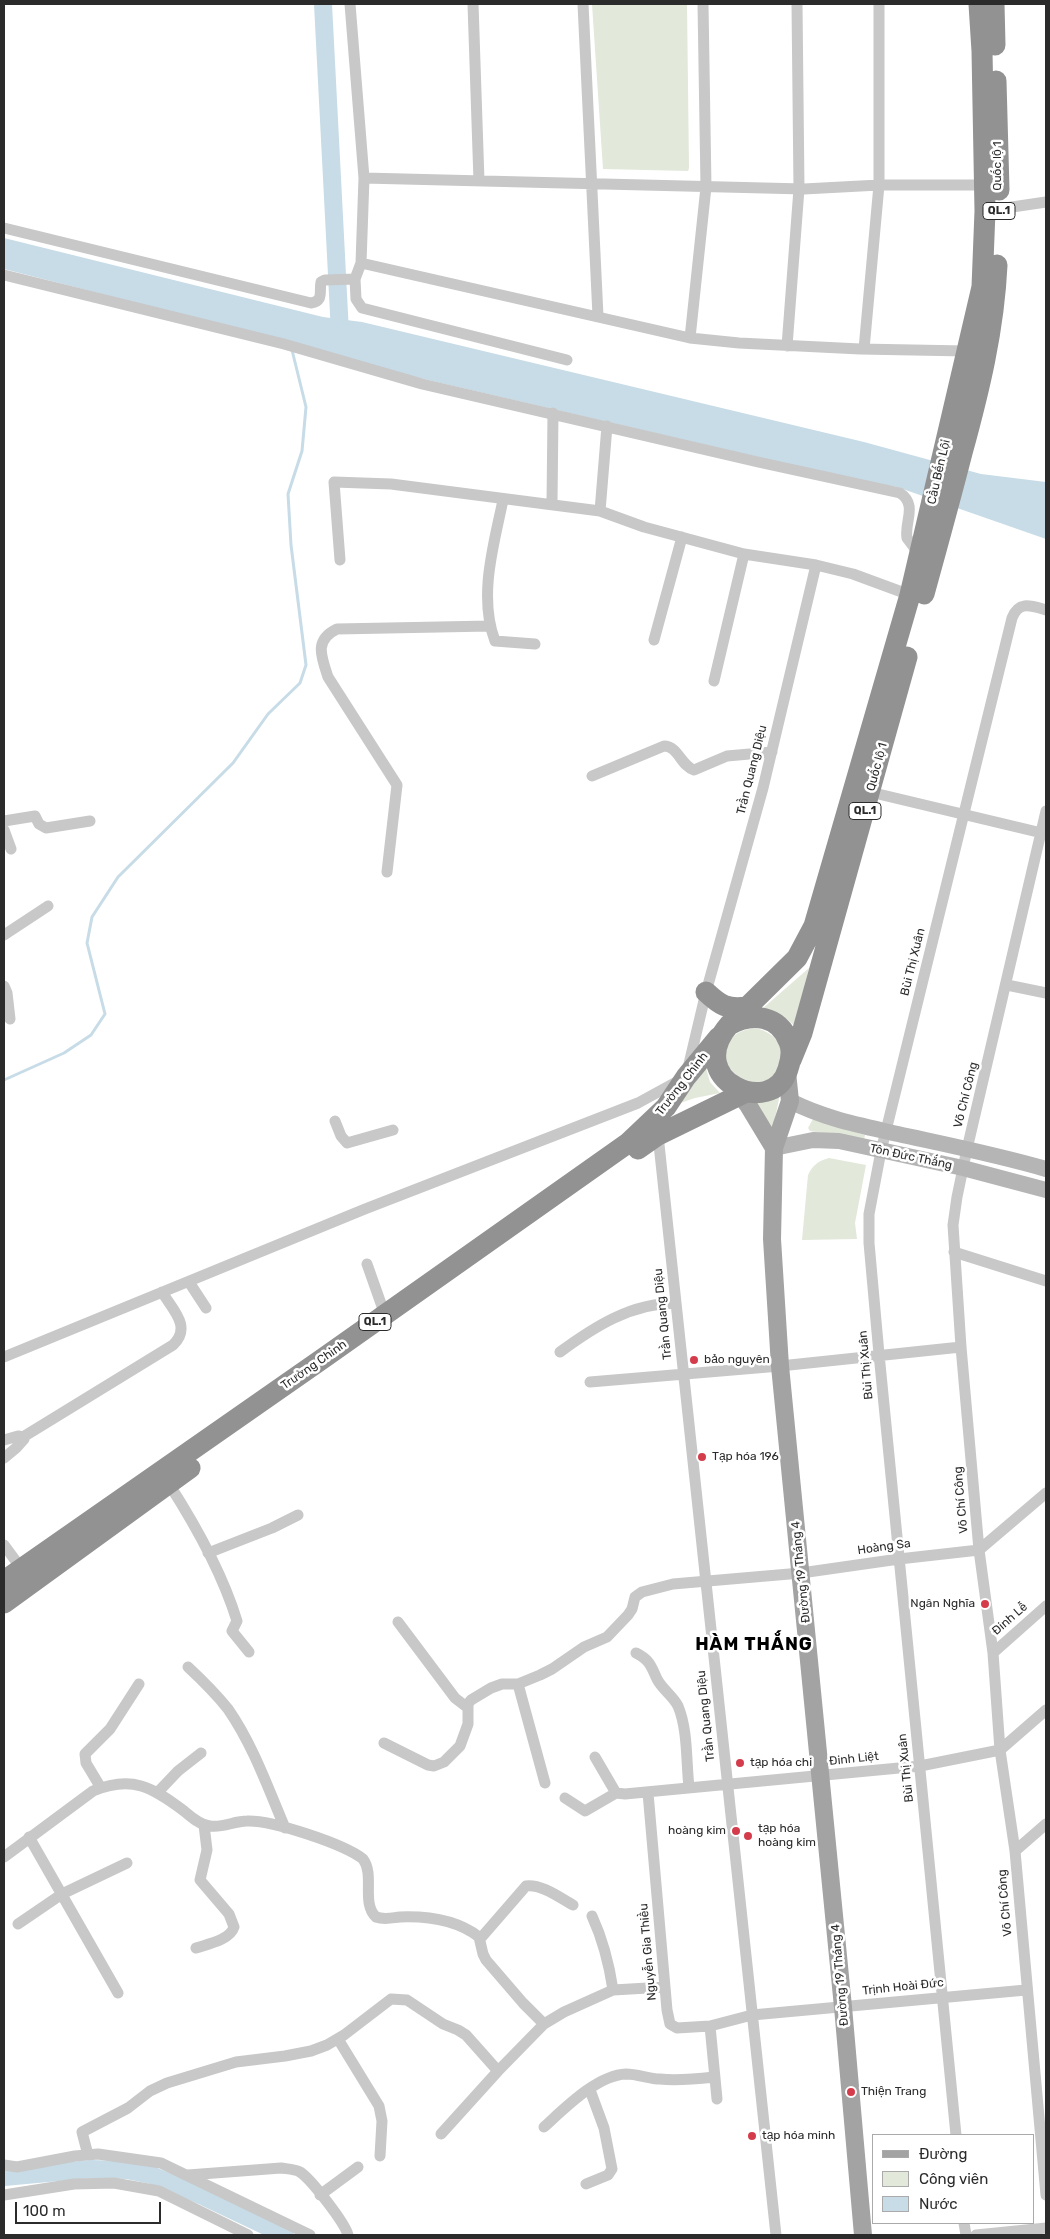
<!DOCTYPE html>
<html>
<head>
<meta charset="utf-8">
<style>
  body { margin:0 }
  #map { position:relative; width:1050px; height:2239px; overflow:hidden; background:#fff; font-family:Rubik,sans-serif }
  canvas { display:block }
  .frame { position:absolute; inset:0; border:5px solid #2b2b2b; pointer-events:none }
  .legend { position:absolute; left:872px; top:2134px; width:162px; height:90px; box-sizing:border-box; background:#fff; border:1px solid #aaa; margin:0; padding:6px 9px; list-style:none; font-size:15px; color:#2b2b2b }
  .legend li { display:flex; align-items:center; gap:10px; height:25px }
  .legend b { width:25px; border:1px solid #aaa }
  .scale { position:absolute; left:15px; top:2202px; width:146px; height:22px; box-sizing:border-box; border:2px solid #2b2b2b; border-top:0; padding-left:6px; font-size:15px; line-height:18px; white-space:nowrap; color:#2b2b2b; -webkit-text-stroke:4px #fff; paint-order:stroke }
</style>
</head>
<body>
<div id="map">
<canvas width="1050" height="2239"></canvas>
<div class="frame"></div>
<ul class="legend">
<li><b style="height:6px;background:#a3a3a3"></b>Đường</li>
<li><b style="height:14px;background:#e2e8da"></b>Công viên</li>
<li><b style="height:14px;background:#c7dce7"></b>Nước</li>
</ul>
<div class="scale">100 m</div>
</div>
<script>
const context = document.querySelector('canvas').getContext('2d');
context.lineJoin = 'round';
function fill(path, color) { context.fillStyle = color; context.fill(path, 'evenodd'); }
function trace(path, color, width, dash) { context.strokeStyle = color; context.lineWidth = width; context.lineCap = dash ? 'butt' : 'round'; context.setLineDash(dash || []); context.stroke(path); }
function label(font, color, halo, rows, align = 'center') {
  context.font = font + ' Rubik,sans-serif'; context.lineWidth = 5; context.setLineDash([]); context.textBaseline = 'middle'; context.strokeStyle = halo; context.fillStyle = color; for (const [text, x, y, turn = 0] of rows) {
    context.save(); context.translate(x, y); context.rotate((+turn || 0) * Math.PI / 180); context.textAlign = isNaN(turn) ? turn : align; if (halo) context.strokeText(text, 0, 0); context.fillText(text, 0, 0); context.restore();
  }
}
fill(new Path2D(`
  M592,4H687L689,168L688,171L603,169Z
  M809,968L795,1026L784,1017L762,1009Z
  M755,1028C770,1031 786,1043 782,1061C781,1066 776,1073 773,1078L747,1086L725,1063C726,1041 732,1031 755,1028Z
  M706,1068L710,1082L720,1093L695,1098L680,1103Z
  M780,1094L773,1128L754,1102Z
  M813,1119L865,1135L864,1140L810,1131L808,1128Z
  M829,1158L866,1165L855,1223L857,1239L802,1240L808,1175C813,1165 818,1161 829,1158Z`), '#e2e8da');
fill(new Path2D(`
  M4,238L323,317L362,322L864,442L981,474L1046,482V539L897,487L856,480L415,377L290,342L4,269Z`), '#c7dce7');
trace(new Path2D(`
  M4,1080L64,1053L91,1035L105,1014L87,943L92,917L118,877L233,763L268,714L300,683L306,665L291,545L288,494L302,451L306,407L292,350`), '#c7dce7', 3);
trace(new Path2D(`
  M323,4L340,333L349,336
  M4,2177L91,2169L127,2170L151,2175L205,2197L285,2235`), '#c7dce7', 18);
trace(new Path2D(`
  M473,4L479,181
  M583,4L598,316
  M364,178L804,189L879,185H989
  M985,211L1046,202
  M4,228L311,303C324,301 319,292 321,282L325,280L355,279L361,263L364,178L350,4
  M361,263L690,338L739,343L860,349L966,351
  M4,275L284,344L422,384L758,462L900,493C918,505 904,522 907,538L919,554
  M355,279L356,299L362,308L567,360
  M690,338L706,187L703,4
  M787,346L799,189L797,4
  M864,349L879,185V4
  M503,500C494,544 478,596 495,641L535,644
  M552,503L553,413
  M600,511L607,426
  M340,560L334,482L391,484L600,511L644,527L744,554L816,565
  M654,640L682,537
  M714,681L744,554
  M592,776L664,746C678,746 681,766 694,770L727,756L772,752
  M870,792L1046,834
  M1046,811L967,1149L957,1197L953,1225L961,1347L979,1550L993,1653L1000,1750L1015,1851L1046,2195
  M4,821L35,816L39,824L46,828L90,821
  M4,830L11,849
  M387,872L397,785L328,677C321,656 314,640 337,629L490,626
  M4,935L48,906
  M1007,985L1046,993
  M4,986L7,993L10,1019
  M688,1068L706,992L763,788L816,565L853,574L910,595
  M335,1121L341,1136L347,1143L393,1130
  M658,1135L776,2235
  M954,1252L1046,1281
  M367,1264L385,1315
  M189,1282L206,1308
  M560,1352C594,1327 631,1303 676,1303
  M4,1357L365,1209L638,1103L680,1080
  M590,1382L780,1366L961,1347
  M4,1440L18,1436L23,1437L173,1345C192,1327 173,1310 162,1292
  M4,1458L16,1448L24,1439L23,1437
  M169,1484C196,1526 222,1572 237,1621L232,1631L249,1652
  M4,1545L21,1568
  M208,1553L272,1528L298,1515
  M398,1622L455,1698L468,1708
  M636,1653C650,1660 651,1666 657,1679C662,1689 673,1696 678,1706C688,1730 686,1761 689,1787
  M993,1653L1046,1606
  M188,1667C202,1680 216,1694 228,1709C253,1745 268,1788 285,1828
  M518,1684L545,1783
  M384,1743L428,1765L434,1766L444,1762L460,1746L468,1724V1704L471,1700L491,1688L502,1684H518L540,1675L552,1669L584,1647L607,1637L628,1615L632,1609L635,1597L642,1592L673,1584L801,1573L899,1559L979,1550L1046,1493
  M595,1757L616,1793L625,1794L920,1766L1000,1750L1046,1710
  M101,1788L86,1763L85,1754L110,1729L139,1684
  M158,1792L178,1771L201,1753
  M648,1793L667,2010L670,2024L677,2028L710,2026L752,2015L1026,1990
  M565,1798L585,1811L616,1793
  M29,1837L118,1993
  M1015,1851L1046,1824
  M4,1857L93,1791C132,1775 152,1787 184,1811C191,1817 200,1825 210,1826C223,1828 234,1821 247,1821C272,1820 344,1844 363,1859C375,1875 361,1903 376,1917C384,1920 391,1918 400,1917C427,1916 457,1920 479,1937L483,1954L486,1960L523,2003L544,2024
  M592,1916C603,1940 609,1963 613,1990
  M18,1924L62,1894L127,1863
  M480,1939L526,1886C542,1884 560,1898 573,1905
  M196,1948C208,1944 230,1940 234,1927L229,1914L200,1880L207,1850L204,1825
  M710,2026L717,2099
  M338,2039L379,2106L382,2121L380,2156
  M544,2127C564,2109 597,2075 626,2074C638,2074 649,2079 660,2079C678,2081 696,2079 714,2077
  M441,2134L498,2071L544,2024L564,2012L613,1990L665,1987
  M956,2135L879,1354L869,1243V1214L881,1151L1012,618C1019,600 1032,606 1046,610
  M88,2155L82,2132L128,2108L150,2091L167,2083L236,2062L285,2056L311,2051L327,2045L344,2035L391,1999L407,2000L443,2024L458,2030L466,2035L498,2071
  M4,2165L17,2167L75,2156L98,2154L161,2163L310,2235
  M188,2175L281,2168C288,2169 295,2169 300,2172C311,2179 345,2223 348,2235
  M586,2184L608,2175L612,2169L604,2128L590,2090
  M4,2195L74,2184L114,2183L159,2191L248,2235
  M320,2195L358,2167
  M964,2223L966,2235
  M976,2235L1046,2228`), '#c8c8c8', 11);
trace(new Path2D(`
  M790,1101C826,1119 859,1125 898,1134C948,1145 998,1155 1046,1169
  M774,1148L813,1140L839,1141L963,1168L1046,1190`), '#b5b5b5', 16);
trace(new Path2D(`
  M787,1072L790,1101L774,1148L772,1239L780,1366L843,2007L863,2235
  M735,1088L748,1105L774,1148`), '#a3a3a3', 18);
trace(new Path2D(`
  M994,4L995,45
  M996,81L999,190
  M924,594C937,547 950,500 962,453C979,391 994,330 997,265
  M706,992C720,1005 727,1010 747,1007
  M729,1025C752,1012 779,1015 789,1042C793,1051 791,1060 788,1069C773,1120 682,1080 729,1025L797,958L814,926L910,595L982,287L985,211L982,51L979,4
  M791,1060L802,1033L907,657
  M638,1149L658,1135L746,1092
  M4,1581L325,1357L628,1143L666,1107L686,1077L719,1037
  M4,1603L190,1468`), '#929292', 21);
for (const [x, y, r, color] of [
  [694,1360,5,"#d43c4c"],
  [702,1457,5,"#d43c4c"],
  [985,1604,5,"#d43c4c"],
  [740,1763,5,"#d43c4c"],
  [736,1831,5,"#d43c4c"],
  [748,1836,5,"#d43c4c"],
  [851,2092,5,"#d43c4c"],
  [752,2136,5,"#d43c4c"]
]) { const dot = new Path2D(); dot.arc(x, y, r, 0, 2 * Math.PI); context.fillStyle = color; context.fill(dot); trace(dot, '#fff', 2); }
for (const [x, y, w] of [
  [999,211,32],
  [865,811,32],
  [375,1322,32]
]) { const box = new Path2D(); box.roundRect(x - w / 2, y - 8.5, w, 17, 4); context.fillStyle = '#fff'; context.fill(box); trace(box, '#2b2b2b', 1); }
label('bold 11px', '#2b2b2b', null, [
  ["QL.1",999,211],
  ["QL.1",865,811],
  ["QL.1",375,1322]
]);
label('12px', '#2b2b2b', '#fff', [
  ["Quốc lộ 1",998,166,-90],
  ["Cầu Bến Lội",939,472,-77],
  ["Quốc lộ 1",877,767,-75],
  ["Trần Quang Diệu",752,770,-76],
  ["Bùi Thị Xuân",913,962,-76],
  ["Trường Chinh",682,1084,-52],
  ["Võ Chí Công",966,1095,-76],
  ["Tôn Đức Thắng",911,1157,12],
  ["Trần Quang Diệu",663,1314,-96],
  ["Trường Chinh",314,1365,-35],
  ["Bùi Thị Xuân",866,1365,-95],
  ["Võ Chí Công",961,1500,-95],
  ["Hoàng Sa",884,1547,-8],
  ["Đường 19 Tháng 4",801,1572,-96],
  ["Đinh Lễ",1010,1619,-41],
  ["Trần Quang Diệu",706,1716,-96],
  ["Đinh Liệt",854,1759,-6],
  ["Bùi Thị Xuân",906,1768,-96],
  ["Võ Chí Công",1005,1903,-95],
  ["Nguyễn Gia Thiều",648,1952,-95],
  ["Đường 19 Tháng 4",840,1975,-95],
  ["Trịnh Hoài Đức",903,1987,-6]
]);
label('12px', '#2b2b2b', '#fff', [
  ["bảo nguyên",704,1360],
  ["Tạp hóa 196",712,1457],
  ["Ngân Nghĩa",975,1604,"right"],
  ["tạp hóa chi",750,1763],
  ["tạp hóa",758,1829],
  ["hoàng kim",758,1843],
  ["hoàng kim",726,1831,"right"],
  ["Thiện Trang",861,2092],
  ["tạp hóa minh",762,2136]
], 'left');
context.letterSpacing = '1px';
label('bold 18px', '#000', '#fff', [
  ["HÀM THẮNG",754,1645]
]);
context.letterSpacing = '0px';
</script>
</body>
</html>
